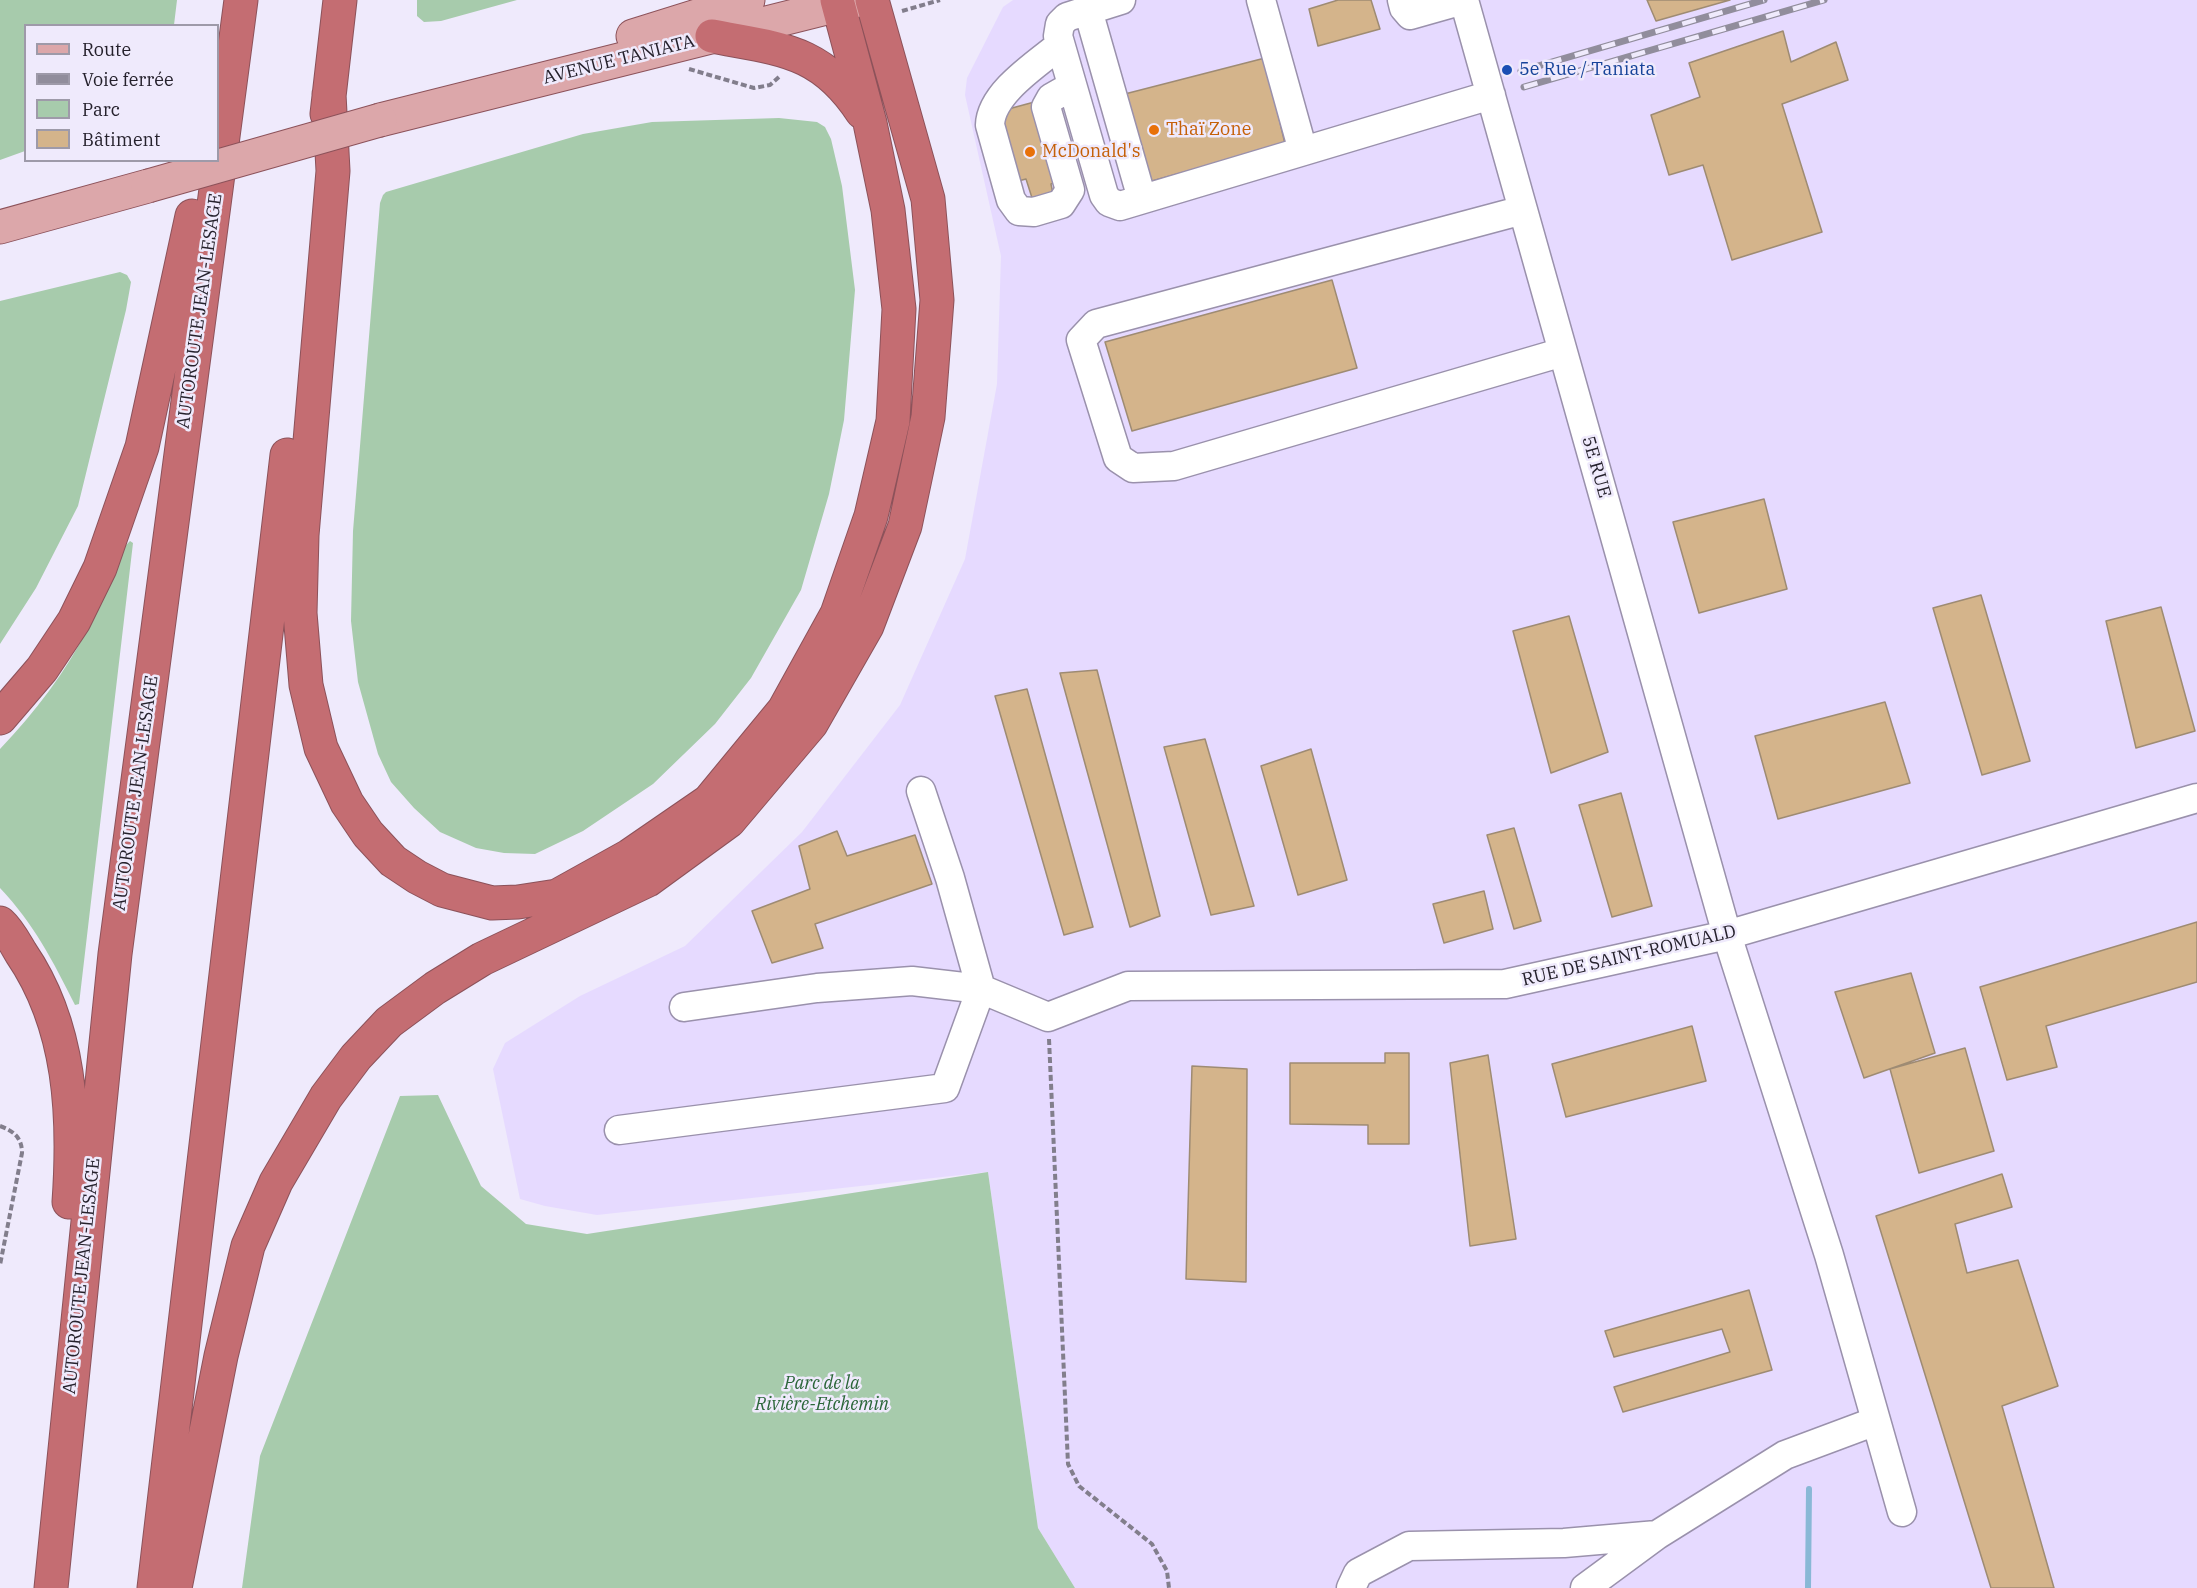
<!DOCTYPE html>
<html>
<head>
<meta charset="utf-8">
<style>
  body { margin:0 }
  #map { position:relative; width:2197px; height:1588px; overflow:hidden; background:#efeafc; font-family:"IBM Plex Serif",serif }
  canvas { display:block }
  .legend { position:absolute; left:24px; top:24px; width:195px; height:138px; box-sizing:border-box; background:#efeafc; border:2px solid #9e9aa9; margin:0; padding:8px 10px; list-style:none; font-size:18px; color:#25212c }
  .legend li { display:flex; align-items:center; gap:12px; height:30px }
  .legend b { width:30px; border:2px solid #9e9aa9 }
</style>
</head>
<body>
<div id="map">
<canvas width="2197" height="1588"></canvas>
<ul class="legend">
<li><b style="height:8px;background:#dca7aa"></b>Route</li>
<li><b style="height:8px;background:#918d9c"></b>Voie ferrée</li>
<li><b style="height:16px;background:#a7cbac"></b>Parc</li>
<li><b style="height:16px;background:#d4b48b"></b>Bâtiment</li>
</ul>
</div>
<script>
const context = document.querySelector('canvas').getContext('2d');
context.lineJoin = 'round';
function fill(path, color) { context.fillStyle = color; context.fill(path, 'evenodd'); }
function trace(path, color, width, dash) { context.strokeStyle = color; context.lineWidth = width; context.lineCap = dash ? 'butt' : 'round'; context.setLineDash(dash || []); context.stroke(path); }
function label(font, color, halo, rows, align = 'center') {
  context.font = font + ' "IBM Plex Serif",serif'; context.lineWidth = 5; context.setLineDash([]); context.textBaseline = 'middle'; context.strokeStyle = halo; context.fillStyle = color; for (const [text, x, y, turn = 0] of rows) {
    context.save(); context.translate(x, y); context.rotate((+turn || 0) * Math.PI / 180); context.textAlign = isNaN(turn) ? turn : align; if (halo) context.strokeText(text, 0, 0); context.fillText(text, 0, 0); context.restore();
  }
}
fill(new Path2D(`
  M1013,0H2197V1588H1075L1038,1528L988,1172L597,1215L545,1206L520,1199L493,1069L505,1043L580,996L685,946L802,832L900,705L965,559L997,384L1001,256L965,95L967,78L1003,7Z`), '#e6daff');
fill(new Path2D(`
  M0,0H177L174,25L26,26L25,151L0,160Z
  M417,0H517L441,21L424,22L417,16Z
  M779,118L817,122L825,127L831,139L842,186L855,290L844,420L829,494L801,590L751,678L715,724L653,784L583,831L535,854L504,853L476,848L440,832L414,808L391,782L378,754L358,682L351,621L353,531L380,203L383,195L386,192L583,134L652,122Z
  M120,272L127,275L131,282L126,310L78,506L36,588L0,644V301Z
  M130,541L133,543L79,1004L75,1005C53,961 34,924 0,888V749C35,712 66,672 89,626C103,600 113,572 125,546Z
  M438,1095L481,1186L526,1224L587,1234L988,1172L1038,1528L1075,1588H242L260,1456L400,1096Z`), '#a7cbac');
trace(new Path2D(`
  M1808,1588L1809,1489`), '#89b8d6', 6);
const building = new Path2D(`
  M1338,0H1371L1380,29L1318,46L1309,9Z
  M1647,0H1730L1656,21Z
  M1783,31L1791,62L1836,42L1848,80L1782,104L1822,232L1732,260L1703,165L1669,175L1651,115L1700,97L1689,63Z
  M1265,58L1285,144L1141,184L1117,96Z
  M1038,101L1060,181L1051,184L1053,194L1033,201L1026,179L1014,182L998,125L1001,111Z
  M1332,280L1357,368L1132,431L1105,342Z
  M1764,499L1787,589L1699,613L1673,522Z
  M1981,595L2030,761L1982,775L1933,608Z
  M2161,607L2195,731L2136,748L2106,621Z
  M1569,616L1608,752L1551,773L1513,631Z
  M1097,670L1160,916L1130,927L1060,673Z
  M1027,689L1093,927L1064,935L995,696Z
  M1885,702L1910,783L1778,819L1755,736Z
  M1205,739L1254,906L1211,915L1164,747Z
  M1311,749L1347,880L1298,895L1261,766Z
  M1621,793L1652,906L1612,917L1579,805Z
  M1514,828L1541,921L1514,929L1487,835Z
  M837,831L847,856L915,835L932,884L815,924L823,948L772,963L752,911L810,889L799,846Z
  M1484,891L1493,929L1444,943L1433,904Z
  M2197,922V982L2046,1026L2057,1067L2007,1080L1980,987Z
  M1911,973L1935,1053L1864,1078L1835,992Z
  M1692,1026L1706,1081L1566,1117L1552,1064Z
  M1965,1048L1994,1151L1919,1173L1890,1069Z
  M1385,1053H1409V1144H1368V1125L1290,1124V1063H1385Z
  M1488,1055L1516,1239L1470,1246L1450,1063Z
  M1192,1066L1247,1069L1246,1282L1186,1279Z
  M2002,1174L2012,1207L1955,1224L1967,1273L2018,1260L2058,1386L2002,1406L2054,1588H1991L1876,1216Z
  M1749,1290L1772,1370L1623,1412L1614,1387L1730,1352L1722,1329L1614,1357L1605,1331Z`);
fill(building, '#d4b48b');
trace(building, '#9e8b73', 1.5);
const minor = new Path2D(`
  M1121,0L1067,17L1060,24L1058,36L1104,195L1109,202L1120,206L1491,95
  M1261,0L1303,151
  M1402,0L1404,8L1410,15L1463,0
  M1464,0L1727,935L1829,1255L1902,1512
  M1088,10L1142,199
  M1060,45C1037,64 991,93 990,125L1011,200L1019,211L1034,212L1061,204L1070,190L1046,107L1051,98L1072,86
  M1523,210L1096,324L1081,340L1118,458L1133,468L1174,466L1563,352
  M684,1007L817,988L912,981L981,989L1048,1017L1128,986L1505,984L1727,935L2197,798
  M619,1130L945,1088L981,989L950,878L921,791
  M1351,1588L1358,1573L1409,1546L1564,1543L1657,1535
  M1585,1588L1657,1535L1785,1455L1876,1421`);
const major = new Path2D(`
  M633,36L748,0
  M380,120L858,0
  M0,227L148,186`);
const highway = new Path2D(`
  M712,36C779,49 821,49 862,112
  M329,94L333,171L302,535L300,613L306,685L321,748L347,803L368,834L393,861L417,877L442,890L492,903L518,902L557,896L629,856L709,801L784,710L837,614L871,516L893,421L899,309L888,210L870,123L837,0
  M327,114L340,0
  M0,718L42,669L74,621L100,568L142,447L192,216
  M0,923C9,931 15,943 21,953C71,1026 75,1116 69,1202
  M51,1588L115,954L241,0
  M154,1588L287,455
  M175,1588L221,1356L248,1246L276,1182L326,1097L356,1057L389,1022L435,988L482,959L648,880L729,821L811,724L867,626L905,526L928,417L937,300L928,199L872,0`);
trace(minor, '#9a91ac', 31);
trace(major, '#8c525a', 35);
trace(highway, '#8c525a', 35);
trace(new Path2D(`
  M902,11L940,0
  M689,69L754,88L770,85L780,76
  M1049,1039L1068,1464L1079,1486L1152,1544L1167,1571L1169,1588
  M0,1126C14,1131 22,1138 22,1153L0,1265`), '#827e8c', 4, [6, 3]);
trace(minor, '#fff', 28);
trace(major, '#dca7aa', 33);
trace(highway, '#c46d72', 33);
const rail = new Path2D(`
  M1521,71L1764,0
  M1524,87L1824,0`);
trace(rail, '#918d9c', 7);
trace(rail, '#efeafc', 4.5, [14]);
const majorBridge = new Path2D(`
  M148,186L380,120`);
trace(majorBridge, '#8c525a', 35, []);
trace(majorBridge, '#dca7aa', 33);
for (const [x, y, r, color] of [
  [1507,70,6,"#1a4fb4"],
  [1154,130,6,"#e8710a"],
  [1030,152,6,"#e8710a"]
]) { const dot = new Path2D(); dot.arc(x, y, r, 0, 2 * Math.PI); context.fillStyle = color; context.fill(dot); trace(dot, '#efeafc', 2); }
label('18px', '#25212c', '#efeafc', [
  ["AVENUE TANIATA",619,60,-14],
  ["AUTOROUTE JEAN-LESAGE",200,311,-82],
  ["5E RUE",1596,467,74],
  ["AUTOROUTE JEAN-LESAGE",136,793,-82],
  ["RUE DE SAINT-ROMUALD",1629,956,-13],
  ["AUTOROUTE JEAN-LESAGE",82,1276,-84]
]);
label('18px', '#164399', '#efeafc', [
  ["5e Rue / Taniata",1519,70]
], 'left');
label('18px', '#c56008', '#efeafc', [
  ["Thaï Zone",1166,130],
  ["McDonald's",1042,152]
], 'left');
label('italic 18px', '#2b6639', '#efeafc', [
  ["Parc de la",822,1384],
  ["Rivière-Etchemin",822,1405]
]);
</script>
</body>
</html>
